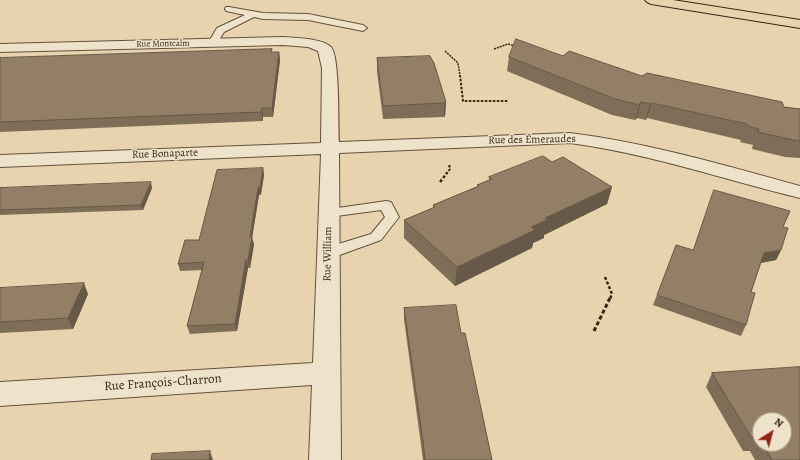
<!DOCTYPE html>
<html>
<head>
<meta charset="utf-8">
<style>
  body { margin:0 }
  #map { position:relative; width:800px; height:460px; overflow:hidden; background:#e7d3ad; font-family:Alegreya,serif }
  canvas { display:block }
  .north { position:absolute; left:752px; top:412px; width:40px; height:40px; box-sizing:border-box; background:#efe2ca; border:1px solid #a69682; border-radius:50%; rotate:36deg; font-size:11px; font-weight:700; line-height:16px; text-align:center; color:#392516 }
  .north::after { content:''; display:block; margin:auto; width:14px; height:18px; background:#8f2418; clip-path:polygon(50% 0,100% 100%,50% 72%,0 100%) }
</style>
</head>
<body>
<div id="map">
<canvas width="800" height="460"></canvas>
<div class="north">N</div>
</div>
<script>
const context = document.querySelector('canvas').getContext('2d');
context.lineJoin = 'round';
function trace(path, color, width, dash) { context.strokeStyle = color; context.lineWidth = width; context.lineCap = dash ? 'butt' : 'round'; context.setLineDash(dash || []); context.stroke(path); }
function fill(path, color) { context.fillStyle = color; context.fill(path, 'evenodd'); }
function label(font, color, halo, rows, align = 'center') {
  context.font = font + ' Alegreya,serif'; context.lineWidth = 3; context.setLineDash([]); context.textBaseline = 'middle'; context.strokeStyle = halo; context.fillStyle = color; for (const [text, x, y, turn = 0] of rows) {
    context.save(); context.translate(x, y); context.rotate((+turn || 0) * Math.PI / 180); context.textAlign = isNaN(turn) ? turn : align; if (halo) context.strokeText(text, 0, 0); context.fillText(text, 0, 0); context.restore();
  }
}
const service = new Path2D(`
  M226,7H229L263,13L308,14L363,25L367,28L363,31L308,20L263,19L254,17L224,32L216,45H210L208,43L217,28L245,15L226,11L225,9Z
  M386,201L391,202L399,217L381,240L334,257L328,258L322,257L320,253L322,249L371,234L385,217L381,210L329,217L324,216L322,213L324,210Z`);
const minor = new Path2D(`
  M283,37C295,38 322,38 331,47C340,57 338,126 339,142L570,133C649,143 724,165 800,186V198C722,179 651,154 570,143L339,153L341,460H309L312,385L0,406V382L313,363L321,154L0,167V155L321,143L322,68L318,51L308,47L283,45L0,52V44Z`);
const motorway = new Path2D(`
  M645,0H673L800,20V28L651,4L647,2Z`);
trace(service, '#64503c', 2);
trace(minor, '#64503c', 2);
trace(motorway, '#392516', 2);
trace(new Path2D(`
  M494,49L508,44L515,46
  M445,51L458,63L460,76`), '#392516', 1.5, [2, 1]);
trace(new Path2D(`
  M460,75L463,101H508
  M446,174L450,169L449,164`), '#392516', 2, [2.5, 1.5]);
trace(new Path2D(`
  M440,182L447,173
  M605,277L612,294L610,299`), '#392516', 2.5, [3, 2]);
trace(new Path2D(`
  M594,331L610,298`), '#392516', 3, [4, 2.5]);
fill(service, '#efe2ca');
fill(minor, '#efe2ca');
fill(motorway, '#e7d3ad');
fill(new Path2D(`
  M272,49V52H279L280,60L273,117H263V121L0,132V58Z
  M563,56L642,76L784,107L800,109V158L785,157L752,149L753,145L740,142L741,140L647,118L646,120L637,118L635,120L612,115L507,71L509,57Z
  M377,58L446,102L445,116L444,117L383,119L377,71Z
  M552,162L612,187L607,204L544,235V238L533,243L532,248L455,286L404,238V220L433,208V205L477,187V185L489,180V177Z
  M263,168L264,175L261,194L259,195L252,238L254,244L250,268H248L237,331L190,334L187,326L202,270L180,271L178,264Z
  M0,188H152L143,210L0,215Z
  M783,227L781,250L776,260L761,263L751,292L746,325L741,336L653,305L657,295L693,250Z
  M0,288L88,294L73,329L0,333Z
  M404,308L461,333L492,460H423L404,319Z
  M800,367V460H755L750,451H743L706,387L712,373ZM760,420H784V444H760Z`), '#7e6d57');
fill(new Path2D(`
  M279,52L280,60L273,117L272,108Z
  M446,102L445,116L444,117V103Z
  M641,102L637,118L635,120L639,105Z
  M652,103L647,118L646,120L650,104Z
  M262,108L263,117V121L261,112Z
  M263,168L264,175L261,194L259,195L252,238L254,244L250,268L248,260L250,237L258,188Z
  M151,182L152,188L143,210L141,205Z
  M612,187L607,204L544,235V238L533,243L532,248L455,286L457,267L531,227L545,218Z
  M781,250L776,260L759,263L764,253Z
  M246,260L248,268L237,331L235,324Z
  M84,283L88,294L73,329L68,318Z
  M210,451L213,460H209Z`), '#675947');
const building = new Path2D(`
  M516,39L563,56L569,51L642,76L647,73L782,102L784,107L800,109V141L793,140L758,132L759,129L747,126V124L652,103L650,104L641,102L639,105L615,99L509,57Z
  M272,49L271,52H279L272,108H262L261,112L0,122V58Z
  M430,56L434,63L446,102L444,103L383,106L377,58Z
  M543,156L552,162L563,157L612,187L545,218L547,220L531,227L535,230L457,267L404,220L435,207L433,205L479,186L477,185L492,179L489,177Z
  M263,168L260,187L258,188L250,237H252L248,260H246L235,324L187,326L204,262L178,264L185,240H199L217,170Z
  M151,182L141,205L0,210V188Z
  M714,190L790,211L783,227L788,228L781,250L764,253L751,292L755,293L746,325L657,295L676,245L693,250Z
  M84,283L68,318L0,322V288Z
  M456,305L461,333H465L492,460H425L423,441L404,308Z
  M800,367V460H772L763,444H784V420H760V440L758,437H751L712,373Z
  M210,451L209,460H151L152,454Z`);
fill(building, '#937f65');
trace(building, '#675947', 1);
label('9px', '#392516', '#efe2ca', [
  ["Rue Montcalm",163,44,-1]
]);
label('11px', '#392516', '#efe2ca', [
  ["Rue des Émeraudes",532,140,-1],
  ["Rue Bonaparte",165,154,-2],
  ["Rue William",328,254,-89]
]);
label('13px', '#392516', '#efe2ca', [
  ["Rue François-Charron",163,383,-4]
]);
</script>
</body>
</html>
